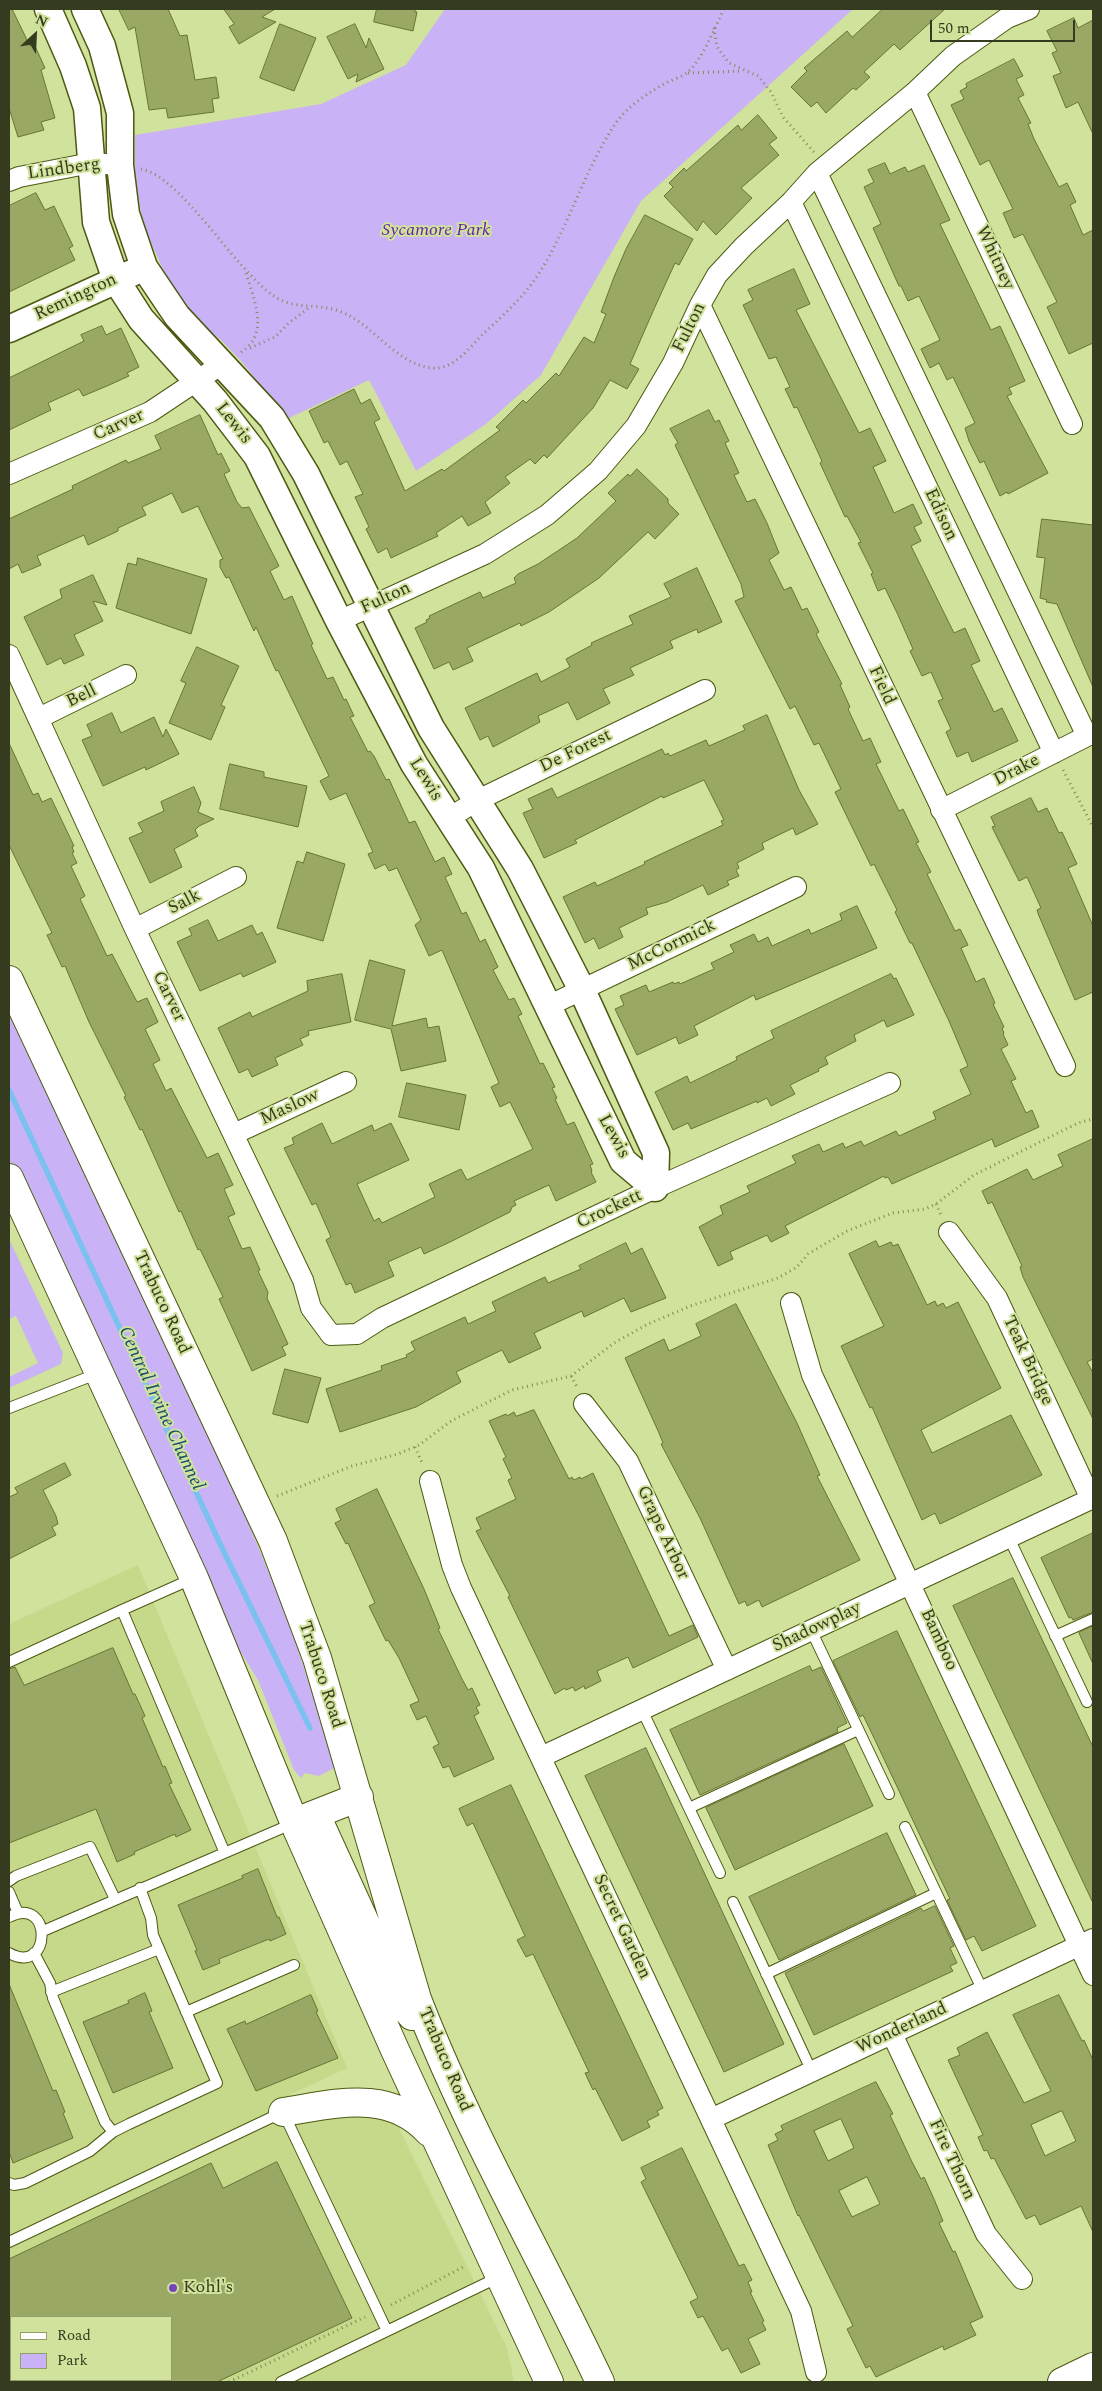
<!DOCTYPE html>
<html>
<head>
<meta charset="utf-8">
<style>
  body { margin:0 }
  #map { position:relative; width:1102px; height:2391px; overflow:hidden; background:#d0e29b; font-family:Spectral,serif }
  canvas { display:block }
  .frame { position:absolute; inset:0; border:10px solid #353b1f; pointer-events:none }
  .legend { position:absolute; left:10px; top:2316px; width:162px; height:65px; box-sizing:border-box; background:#d0e29b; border:1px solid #929f69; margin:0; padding:6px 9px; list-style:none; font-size:15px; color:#353b1f }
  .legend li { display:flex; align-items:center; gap:10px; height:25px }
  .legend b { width:25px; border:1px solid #929f69 }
  .north { position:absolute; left:10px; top:10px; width:50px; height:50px; -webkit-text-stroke:4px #d0e29b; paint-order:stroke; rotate:25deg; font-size:14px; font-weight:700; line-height:20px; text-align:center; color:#353b1f }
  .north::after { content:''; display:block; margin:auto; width:18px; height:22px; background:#353b1f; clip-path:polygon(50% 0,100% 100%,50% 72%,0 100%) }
  .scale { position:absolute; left:930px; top:20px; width:145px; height:22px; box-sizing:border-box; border:2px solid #353b1f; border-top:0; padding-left:6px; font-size:15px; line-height:18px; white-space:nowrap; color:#353b1f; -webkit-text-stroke:4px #d0e29b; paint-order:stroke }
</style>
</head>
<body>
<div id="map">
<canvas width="1102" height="2391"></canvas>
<div class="frame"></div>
<ul class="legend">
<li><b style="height:6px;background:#fff"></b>Road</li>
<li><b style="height:14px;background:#c9b3f6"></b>Park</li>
</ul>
<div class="north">N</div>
<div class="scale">50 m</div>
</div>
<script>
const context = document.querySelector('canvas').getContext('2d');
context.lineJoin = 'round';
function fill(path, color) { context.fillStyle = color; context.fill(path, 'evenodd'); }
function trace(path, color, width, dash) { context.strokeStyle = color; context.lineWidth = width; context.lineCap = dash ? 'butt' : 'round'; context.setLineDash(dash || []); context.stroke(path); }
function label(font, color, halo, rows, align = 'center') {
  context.font = font + ' Spectral,serif'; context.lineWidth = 4; context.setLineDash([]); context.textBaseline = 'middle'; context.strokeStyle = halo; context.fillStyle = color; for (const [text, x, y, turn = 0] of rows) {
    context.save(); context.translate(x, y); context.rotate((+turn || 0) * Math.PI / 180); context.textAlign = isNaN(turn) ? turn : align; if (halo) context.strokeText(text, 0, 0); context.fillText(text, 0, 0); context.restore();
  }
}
fill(new Path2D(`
  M138,1565L347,2068L287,2096L340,2088L384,2098L507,2348L514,2382H9V1624ZM11,2317H171V2380H11Z`), '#c6d88a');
fill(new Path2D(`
  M445,9H853L641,201L541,375L486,424L416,471L369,380L287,419L242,362L221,340L199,323L167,278L148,236L141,212L135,175V135L321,104L406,65Z
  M9,1013L239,1501L287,1616L336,1767L319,1776L305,1773L301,1778L294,1770L258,1680L227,1630L9,1159Z
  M9,1239L63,1353L61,1364L9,1388V1377L38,1363L16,1316L9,1319V1307L11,1305L9,1300Z`), '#c9b3f6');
trace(new Path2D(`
  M9,1090L223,1550L310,1728`), '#7ac1f1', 5.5);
const building = new Path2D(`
  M9,9H12L30,46L34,44L45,68L41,70L55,118L41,122L44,130L18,137L9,108Z
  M119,9H168L180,36L187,35L195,80L216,77L219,98L212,99L214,112L168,118L166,108L149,110L135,27L129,30Z
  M224,9H275L262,17L276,22L239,44L229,27L234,24Z
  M377,9H415V12H417L413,31L374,22Z
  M883,9H945L900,50L894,44L864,72L870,77L856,90L853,88L826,113L817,102L811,107L791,87L807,71L804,68L847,31L852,37Z
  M1074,18L1078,28L1093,20V134L1078,102L1066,108L1053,76L1061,73L1052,53L1057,51L1047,31Z
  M280,24L316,38L294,91L260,78Z
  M355,24L366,48L369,38L384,69L356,82L358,74L348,79L327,37Z
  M1014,59L1023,76L1016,79L1024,95L1018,98L1031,123L1028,124L1034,139L1059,187L1067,183L1076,202L1070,205L1083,235L1093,230V343L1069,354L1047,307L1057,302L1023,234L1014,238L1003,213L1013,209L989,160L980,165L951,105L964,99L960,91L967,87L966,84Z
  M758,115L777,138L769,144L779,155L741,188L752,198L716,235L703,221L697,231L664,196L673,187L669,183L684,168L686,171L738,125L741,130Z
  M885,163L890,174L905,167L908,172L924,165L950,220L940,224L991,330L1000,326L1025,381L1009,388L1012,394L1007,396L1048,473L1008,494L1007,492L1000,496L984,461L980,463L969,441L965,428L975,423L953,377L947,380L939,363L930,368L921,349L940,340L919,296L908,301L901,286H899L873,228L881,224L864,187L874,182L868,170Z
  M36,193L45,210L54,206L73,246L69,248L75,260L9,292V206Z
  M645,215L693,239L679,265L675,263L654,309L630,364L639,369L627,389L610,380L593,408L547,458L544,455L535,464L530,459L505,477L510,483L485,502L491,513L468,526L462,516L436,533L438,536L391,558L387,548L378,553L366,529L369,527L355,497L363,494L347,461L340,465L328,441L324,443L309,411L354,389L361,404L370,399L380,419L374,422L405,491L442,469L444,471L500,430L496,427L523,400L526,403L556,373L559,376L584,337L594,343L606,314L601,312L614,277L626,249Z
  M794,269L810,304L796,310L859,433L870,428L886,461L873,467L894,513L913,504L922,523L914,527L921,541L911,546L954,633L965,628L980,661L971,665L994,712L1002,708L1018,741L972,762L968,752L957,757L946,732L951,729L938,701L943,699L931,672L922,676L910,651L913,649L898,615L885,588L878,591L871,574L873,573L858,543L861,542L847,516L845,517L820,463L822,461L797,407L794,408L790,399L785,389L790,387L776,357L769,359L743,305L753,300L748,290Z
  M102,326L106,335L121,328L139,367L127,373L129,376L107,386L83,396L79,389L48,403L51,410L9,430V378L84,341L81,335Z
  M709,410L715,422L719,420L729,441L725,443L739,473L734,475L747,502L755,499L767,523L779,553L769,560L784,590L791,587L802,610L807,608L819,632L816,634L842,684L840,685L850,707L848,709L863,741L870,738L881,762L876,764L899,811L903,809L919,842L916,843L931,872L927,874L955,931L960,929L968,945L961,948L976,982L984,978L995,1003L993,1004L1004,1027L1002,1028L1004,1033L1003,1034L1008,1045L1001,1049L1016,1079L1011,1081L1026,1113L1032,1110L1039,1127L995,1147L992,1139L892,1184L888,1177L885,1178L884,1176L785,1226L789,1233L771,1242L767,1235L730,1252L733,1259L718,1266L699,1227L723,1214L720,1206L750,1192L747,1186L796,1163L792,1156L819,1144L823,1152L843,1143L845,1148L861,1141L864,1146L896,1131L899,1136L936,1119L933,1112L971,1094L960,1070L968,1066L949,1021L912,943H910L895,912L897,910L874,864L871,866L835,792L841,789L819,743L814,745L795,706L790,709L735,601L744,597L741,584L675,445L678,443L670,429Z
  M200,415L218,455L221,453L230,471L224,474L237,502L242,508L249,507L279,566L270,571L284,600L292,596L313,644L311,645L327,679L333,677L344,700L346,699L354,716L350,717L368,752L370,751L374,756L386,780L389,779L409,823L415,821L435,862L444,857L452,874L445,877L462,914L466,912L480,942L485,939L498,967L493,970L509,1000L514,998L522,1014L518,1016L540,1064L543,1063L555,1087L552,1088L557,1098L555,1099L567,1125L574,1122L593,1164L590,1165L592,1171L591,1172L596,1182L556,1201L549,1185L514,1201L516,1205L512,1207L510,1212L448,1243L424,1254L421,1247L388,1262L394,1276L355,1293L351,1283L346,1285L326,1240L331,1237L316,1203L312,1205L284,1148L294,1144L292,1138L322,1123L332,1144L372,1125L374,1131L391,1123L409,1160L357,1184L374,1221L379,1218L382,1223L435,1197L429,1184L461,1169L467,1180L533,1149L510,1102L500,1107L491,1087L499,1083L442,950L429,956L415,925L421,920L397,868L389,871L385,864L375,869L368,854L373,852L346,793L330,800L320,781L329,776L278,670L276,671L256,627L254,631L229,577L226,578L220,567V560L223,559L198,506L182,513L172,493L142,507L146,515L118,528V531L88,545L84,535L37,556L41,565L22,573L18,564L9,569V519L73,489L72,486L126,460L128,463L161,449L155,436Z
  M637,469L668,499V503L679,514L655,539L648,532L599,578L549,612L521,626L520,623L467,648L473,661L453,670L449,662L434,669L415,628L427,622L426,620L430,618L429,616L480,592L483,598L516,583L514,578L518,574L538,564L577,538L616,501L608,493L628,474L630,476Z
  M1042,519L1093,525V687L1057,604L1046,602L1047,600L1040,598L1045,558L1037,557Z
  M138,558L207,579L191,634L116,608L128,563L136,565Z
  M697,568L722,622L698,633L697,629L670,641L673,648L630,668L634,675L603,689L610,703L577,720L568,702L538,716L540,722L493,747L488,736L480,740L465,708L537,673L541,682L570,667L566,659L592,645L591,643L633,624L629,616L671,597L664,584Z
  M93,575L107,605L93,601L103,621L74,635L84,655L64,664L61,658L47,665L24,617L62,598L60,590Z
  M197,647L239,666L221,705L225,707L211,740L169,723L186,683L181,681Z
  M112,713L121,733L154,717L163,737L166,729L179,754L146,770L145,767L103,786L82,740L92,736L87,725Z
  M767,715L799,790L818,824L796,835L793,828L762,843L764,849L737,863L739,868L736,870L739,876L727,881L729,885L708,895L703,885L667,902L646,908L648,914L619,928L623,937L599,949L594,938L585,943L563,897L595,882L597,886L645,864L644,862L723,825L721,821L724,820L704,780L663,798L662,796L575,840L577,843L544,858L523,813L533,809L528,799L552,788L557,798L662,749L665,755L668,753L670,756L706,740L709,746L745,730L743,726Z
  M9,743L33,795L38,793L42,802L51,798L74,846L72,847L74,852L72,853L77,863L71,866L85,896L80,899L107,956L112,954L137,1002L147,998L158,1022L145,1029L160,1060L153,1064L166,1091L171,1088L207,1158L218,1153L233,1185L224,1189L235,1214L228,1217L242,1249L250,1247L260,1270L258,1271L268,1292L267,1298L288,1344L282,1347L286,1355L252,1371L219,1299L223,1297L200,1249L198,1250L181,1211L179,1212L142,1129L140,1130L124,1097L126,1096L89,1022L65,966L62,967L47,935L52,933L9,845Z
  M230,764L264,772V777L307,786L298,827L220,809Z
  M194,787L201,803L198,812L214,819L199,826L195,830L198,836L174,849L182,867L150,883L129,838L143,832L138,823L164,811L161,802Z
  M1031,798L1038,812L1047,808L1059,833L1062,832L1077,864L1068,868L1093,926V992L1075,1000L1039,916L1037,910L1041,908L1027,877L1019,881L992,827L995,826L991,817Z
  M307,852L345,864L323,941L277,928L297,861L303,863Z
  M857,906L877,948L756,1000L754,995L694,1026L698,1035L679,1044L676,1037L637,1055L615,1009L624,1005L620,996L646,985L649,992L673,982L674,984L679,982L680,984L714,969L711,963L734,952L730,945L754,934L758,942L768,937L772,946L809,929L811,934L842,920L840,914Z
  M208,920L218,941L252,925L257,935L262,932L276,962L243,977L241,973L200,991L177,942L192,935L189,929Z
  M370,960L405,970L392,1026L426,1018L428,1028L439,1026L446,1061L401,1071L391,1029L355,1020Z
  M342,974L351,1022L308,1031L309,1035L300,1039L303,1045L275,1058L278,1065L252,1077L248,1069L239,1073L218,1028L250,1012L252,1017L308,991L307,981Z
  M891,974L894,979L896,978L914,1015L887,1027L884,1020L854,1035L856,1041L825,1057L828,1064L818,1069L819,1071L790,1085L795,1094L771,1106L767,1098L757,1103V1101L691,1129L688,1123L673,1130L655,1092L687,1076L690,1083L737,1060L736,1057L774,1038L771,1031Z
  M407,1083L466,1095L459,1130L399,1117Z
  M1093,1139V1359L1087,1362L1093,1373V1419L1023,1277L1020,1267L1022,1266L1009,1238L992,1202L988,1204L982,1191L1027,1169L1033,1180L1063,1166L1058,1155Z
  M876,1241L879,1247L891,1242L893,1246L898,1244L927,1305L935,1301L937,1306L943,1303L946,1308L958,1302L1001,1388L921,1430L932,1453L1011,1415L1042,1475L940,1524L935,1513L922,1520L872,1407L870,1408L841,1346L884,1326L849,1254Z
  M626,1243L631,1254L642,1248L666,1298L631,1312L624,1298L584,1317L582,1311L534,1333L541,1348L509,1363L502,1350L456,1372L461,1382L416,1407L340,1432L326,1389L382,1370L381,1366L407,1357L406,1355L415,1350L411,1342L465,1317L468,1324L496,1311L492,1302L545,1277L548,1283L581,1269L579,1266Z
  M736,1304L797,1423L820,1475L817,1476L860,1560L762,1607L759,1600L747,1606L745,1601L739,1604L700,1518L661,1444L663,1443L659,1433L625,1358L664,1339L669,1351L701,1336L696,1324Z
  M285,1369L321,1378L308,1423L273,1414Z
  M534,1410L569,1479L572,1477L574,1480L580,1477L581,1479L593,1473L669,1636L693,1625L698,1637L633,1668L628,1657L597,1671L601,1681L585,1689L584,1686L575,1691L573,1687L566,1690L565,1688L555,1694L508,1597L510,1596L476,1531L481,1529L476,1518L516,1499L508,1480L512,1478L503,1459L506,1457L489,1421L506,1414L507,1416L514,1412L516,1416Z
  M65,1463L71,1475L43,1490L56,1516L58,1524L52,1527L56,1535L9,1559V1497L18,1493L15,1488Z
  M377,1489L424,1589L440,1628L438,1629L462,1679L468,1690L472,1688L480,1705L476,1707L479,1713L474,1716L494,1759L454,1777L449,1766L443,1768L433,1747L439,1744L426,1716L417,1720L410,1705L419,1701L399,1658L388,1640L386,1641L369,1606L375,1603L348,1543L346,1544L335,1523L341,1520L336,1509Z
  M1093,1533V1612L1073,1620L1071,1617L1069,1618L1041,1558Z
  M1013,1578L1093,1747V1903L953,1606Z
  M1093,1626V1664L1079,1633Z
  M897,1631L1036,1926L982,1951L974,1936L966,1940L947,1900L950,1899L875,1740L863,1715L860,1717L833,1661Z
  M113,1648L133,1694H135L145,1716L142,1718L163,1767L165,1766L172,1783L169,1784L191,1830L176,1837L175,1834L134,1852L135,1854L117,1862L96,1809L9,1843V1669L15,1667L24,1685Z
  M810,1666L812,1671L821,1667L847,1723L837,1728L838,1732L700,1795L670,1730Z
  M844,1744L873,1806L735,1870L706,1808Z
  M646,1748L784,2044L724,2072L585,1776Z
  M511,1785L663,2108L657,2111L659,2115L647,2121L650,2127L622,2141L595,2088L593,2090L585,2073L589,2072L533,1954L526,1957L517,1940L525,1936L473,1823L467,1826L459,1809Z
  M887,1833L916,1895L779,1960L749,1897Z
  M258,1869L277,1917H279L286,1934L270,1941L269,1939L219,1959L220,1963L203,1970L195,1951L197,1950L178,1905L243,1878L242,1876Z
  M935,1906L954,1946L950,1948L957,1963L950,1966L953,1971L814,2035L785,1973L921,1908L923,1911Z
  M9,1984L53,2091L56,2090L65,2112L63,2113L73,2138L13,2163L9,2152Z
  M145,1993L152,2011L149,2012L173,2068L113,2093L83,2022L129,2003L128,2001Z
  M311,1995L318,2011L316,2012L338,2058L256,2091L227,2029L245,2021L246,2024Z
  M1059,1995L1082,2041L1084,2040L1093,2060V2232L1081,2206L1040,2225L1035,2215L1026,2219L994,2158L991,2159L987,2150L984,2151L978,2137L983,2135L948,2060L960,2055L957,2048L987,2032L1024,2103L1051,2091L1013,2015ZM1062,2111L1076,2141L1045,2156L1031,2125Z
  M876,2082L893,2114L890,2115L912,2162L921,2179L924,2177L934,2199L943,2221L939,2223L953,2252L955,2251L983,2317L970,2323L976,2335L944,2350L943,2346L876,2377L870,2366L866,2368L847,2329L853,2326L799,2215L798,2216L768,2145L778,2140L775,2134L783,2130L781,2126ZM841,2119L854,2148L828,2161L814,2131ZM867,2177L880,2204L852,2217L839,2191Z
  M682,2148L739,2266L744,2264L752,2280L748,2282L752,2292H750L764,2321L762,2322L766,2330L748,2339L760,2364L741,2373L728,2348L722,2351L703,2316L698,2318L690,2302L698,2298L641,2182L646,2179L641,2168Z
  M277,2162L352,2318L217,2382H171V2317H9V2259L211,2163L223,2188Z`);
fill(building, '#99a965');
trace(building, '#677532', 1);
const service = new Path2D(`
  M9,1408L99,1373
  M1009,1538L1087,1702
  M122,1610L194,1578
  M811,1630L889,1794
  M1055,1636L1093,1619
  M9,1662L122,1610L224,1851
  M642,1710L720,1873
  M689,1808L858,1730
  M905,1827L983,1991
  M9,1881L16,1876L90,1847L115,1899
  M9,1892L18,1913
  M733,1902L812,2072
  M9,1917C53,1894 52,1977 9,1953
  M43,1931L294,1823
  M34,1953L50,1983L53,1998L105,2122L113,2132
  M766,1974L936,1893
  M51,1992L159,1949
  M186,2012L294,1965
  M9,2183L14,2185L25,2183L90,2151L113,2132L129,2124L217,2083L153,1935L151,1918L140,1888
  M9,2242L283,2112L387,2331
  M281,2382L499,2277`);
const minor = new Path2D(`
  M915,92L1072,424
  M817,173L1087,736
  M9,181L19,177L91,163L120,165
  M791,202L1054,753
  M700,305L1065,1066
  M9,474L150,412L222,364
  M339,621L485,554L547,515L598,471L636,426L673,363L700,305L717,275L744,246L791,202L817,173L915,92L953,56L1007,18L1029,9
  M9,655L135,929L303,1280L311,1308L331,1335L357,1334L382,1318L655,1188L890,1083
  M39,718L126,675
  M941,810L1093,733
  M449,818L478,800L705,690
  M135,929L236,877
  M548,1006L796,887
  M234,1134L346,1082
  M949,1232L997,1298L1091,1499
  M791,1303L812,1375L1093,1975
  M584,1404L628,1461L727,1670
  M430,1481L452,1565L461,1588L801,2311L816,2372
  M541,1757L1093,1498
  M892,2034L986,2234L1022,2279
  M711,2119L1093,1939`);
const tertiary = new Path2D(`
  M48,9L73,66L87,108L96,222L116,280L141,319L215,401L257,456L339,621L414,764L481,868L623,1161L655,1188
  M85,9L102,46L120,113V165L126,214L144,267L177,316L272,418L306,474L431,728L520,869L582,990L656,1153L655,1188
  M9,329L132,273`);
const secondary = new Path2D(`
  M9,980L273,1541L317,1658L417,1999C468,2131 540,2254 600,2382
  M9,1178L194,1578L297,1829L395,2050L549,2382
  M316,1815L396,1990L404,2007L412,2016
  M298,1821L359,1797
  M283,2112C335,2104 389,2088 429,2132`);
const primary = new Path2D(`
  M1062,2382L1093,2367`);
trace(service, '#4c5912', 12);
trace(minor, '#4c5912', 22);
trace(tertiary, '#4c5912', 29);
trace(secondary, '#4c5912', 30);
trace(primary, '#4c5912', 30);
trace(new Path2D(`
  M714,28L717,47L729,63L758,76L771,92L783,117L814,152
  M688,73L742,71
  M141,169C181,176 235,270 274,296C294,310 317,303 339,311C373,323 395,364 432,368C452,370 468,350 480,337C500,318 522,299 538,275C567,230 582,177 610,132C624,108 643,96 666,83C673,79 683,77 689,71C703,58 715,27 724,9
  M250,348L275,337L290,322L310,307
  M241,352C271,334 253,297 245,270
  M1063,770L1093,827
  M936,1204L941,1215
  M571,1376L577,1387
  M415,1447L423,1465
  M277,1496L352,1466L398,1454L419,1445L451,1421L512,1390L571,1376L614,1343L648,1324L693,1305L778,1278L797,1267L808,1254L847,1231L893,1213L925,1209L936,1204L974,1175L1078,1123L1093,1119
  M391,2305L463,2267
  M229,2382L365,2317`), '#818c5b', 3, [1, 4]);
trace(service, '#fff', 10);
trace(minor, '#fff', 20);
trace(tertiary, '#fff', 26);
trace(secondary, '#fff', 28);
trace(primary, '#fff', 28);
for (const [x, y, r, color] of [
  [173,2288,5,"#7542b9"]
]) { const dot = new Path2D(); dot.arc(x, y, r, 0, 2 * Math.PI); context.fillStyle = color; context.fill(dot); trace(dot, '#d0e29b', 2); }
label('18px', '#353b1f', '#d0e29b', [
  ["Lindberg",64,170,-8],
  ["Whitney",994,258,65],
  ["Remington",76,298,-25],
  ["Fulton",690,328,-64],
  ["Lewis",233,424,52],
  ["Carver",119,426,-24],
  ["Edison",940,515,65],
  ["Fulton",386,599,-25],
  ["Field",881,686,65],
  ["Bell",82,697,-26],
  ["De Forest",576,752,-26],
  ["Drake",1017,771,-27],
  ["Lewis",425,780,58],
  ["Salk",185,903,-27],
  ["McCormick",672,946,-26],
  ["Carver",168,997,64],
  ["Maslow",290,1108,-25],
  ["Lewis",613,1137,61],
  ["Crockett",610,1210,-25],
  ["Trabuco Road",161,1303,65],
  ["Teak Bridge",1027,1361,65],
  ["Grape Arbor",662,1533,65],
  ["Shadowplay",817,1628,-25],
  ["Bamboo",938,1640,65],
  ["Trabuco Road",320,1675,72],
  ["Secret Garden",621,1927,65],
  ["Wonderland",902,2029,-25],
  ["Trabuco Road",444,2060,67],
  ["Fire Thorn",951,2160,65]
]);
label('italic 18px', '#6322a8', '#d0e29b', [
  ["Sycamore Park",436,231]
]);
label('18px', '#353b1f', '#d0e29b', [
  ["Kohl's",183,2288]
], 'left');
label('italic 19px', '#174e6f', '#d0e29b', [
  ["Central Irvine Channel",160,1409,65]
]);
</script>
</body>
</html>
